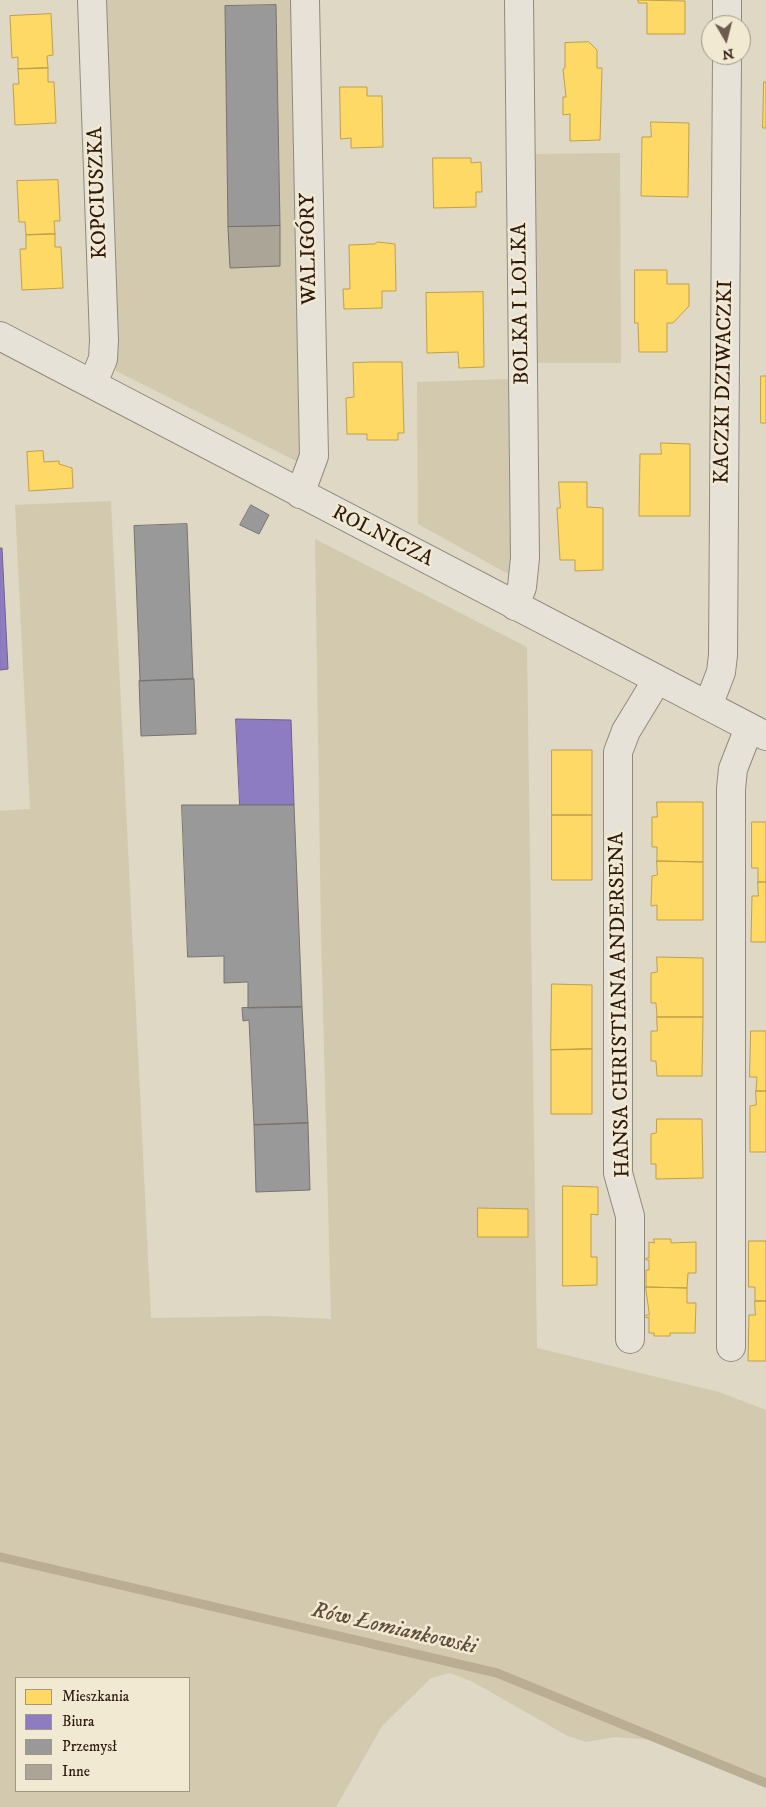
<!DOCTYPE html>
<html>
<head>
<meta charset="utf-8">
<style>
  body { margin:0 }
  #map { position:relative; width:766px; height:1807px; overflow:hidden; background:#ded8c4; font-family:"IM FELL DW Pica",serif }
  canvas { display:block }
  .legend { position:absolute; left:15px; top:1677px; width:175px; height:115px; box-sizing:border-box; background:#f1e9d2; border:1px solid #a39684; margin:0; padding:6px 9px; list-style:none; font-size:15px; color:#2e190e }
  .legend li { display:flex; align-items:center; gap:10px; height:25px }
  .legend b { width:25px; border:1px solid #a39684 }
  .north { position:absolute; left:701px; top:15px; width:50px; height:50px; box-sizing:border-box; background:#f1e9d2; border:1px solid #a39684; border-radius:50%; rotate:172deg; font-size:14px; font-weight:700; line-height:20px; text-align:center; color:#2e190e }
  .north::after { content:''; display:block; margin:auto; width:18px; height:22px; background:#6c5c4e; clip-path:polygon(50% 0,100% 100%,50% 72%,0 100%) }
</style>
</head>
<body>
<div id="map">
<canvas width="766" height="1807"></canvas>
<ul class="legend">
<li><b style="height:14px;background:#ffd966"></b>Mieszkania</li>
<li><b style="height:14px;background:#8e7cc3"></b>Biura</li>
<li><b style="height:14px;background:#999"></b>Przemysł</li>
<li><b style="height:14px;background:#aba598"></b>Inne</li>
</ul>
<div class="north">N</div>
</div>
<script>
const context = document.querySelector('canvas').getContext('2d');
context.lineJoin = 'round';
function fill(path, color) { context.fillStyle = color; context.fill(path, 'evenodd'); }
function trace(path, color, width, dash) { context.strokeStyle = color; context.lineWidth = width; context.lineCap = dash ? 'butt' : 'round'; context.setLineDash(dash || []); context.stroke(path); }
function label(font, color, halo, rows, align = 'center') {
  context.font = font + ' "IM FELL DW Pica",serif'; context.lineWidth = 5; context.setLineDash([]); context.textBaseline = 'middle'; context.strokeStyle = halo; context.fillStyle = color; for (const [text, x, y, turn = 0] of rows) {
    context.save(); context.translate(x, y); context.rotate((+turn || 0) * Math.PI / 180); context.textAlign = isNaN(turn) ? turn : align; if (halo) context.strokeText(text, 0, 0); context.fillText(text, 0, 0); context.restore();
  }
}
fill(new Path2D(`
  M103,0H294L302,464L116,371Z
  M620,153L621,363H535L534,154Z
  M509,379L512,576L418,524L417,382Z
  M111,501L151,1318L270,1316L331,1319L321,932L315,539L527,647L537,1348L719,1392L766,1410V1788L654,1740L615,1737L586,1742L566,1735L473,1682L450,1673L431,1678L382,1726L336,1807H0V811L30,809L15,505ZM16,1678H189V1791H16Z`), '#d2c9af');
const homes = new Path2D(`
  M638,0L685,1V34H647V3H639Z
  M51,14L53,55L47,56L48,68L18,69V57L12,58L10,16Z
  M589,42L597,50V68H602L600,140L570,141V114L563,115V97H566L563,69L565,68V43Z
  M48,68V82H54L56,123L15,125L13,84H19L18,69Z
  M764,82H766V128H763Z
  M340,87H367V96H382L383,147L351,148V138L341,139Z
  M651,122L689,123L688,197L641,196L642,137H651Z
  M433,158H471V163L481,162L482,192H476V207L434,208Z
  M58,180L60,221H54L55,234L26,235L25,222H19L17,181Z
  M55,234V247H61L63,288L22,290L20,249H26V235Z
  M378,242L395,244L396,291H382V308L344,309L343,289H350L349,245L374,244Z
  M635,270H667V284H689V306L673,323H667V352H639L638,323H635Z
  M483,292L484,367L459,368L458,352L427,353L426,293Z
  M373,362H402L404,433H398V440H367V434H347L346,398L354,397L353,363Z
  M761,376H766V423H761Z
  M661,443L690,444V516H639L640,454H661Z
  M43,451L44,462L59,461V464L72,468L73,488L29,491L27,452Z
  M559,482H587V507L603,508V570L575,571V560H560L557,508H560Z
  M552,750H592V815H552Z
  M657,802H703V862L657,861V847H652V817H657Z
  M552,815H592V880H552Z
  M752,822H766V882H758V868H752Z
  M657,861L703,862V920H657V905L651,906L652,876L657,875Z
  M758,882H766V942H751L752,896H758Z
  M657,957L703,958V1017H657L656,1003H651V973L657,972Z
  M552,984L592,985V1049L551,1050Z
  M657,1017H703L702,1076H657L656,1061H651V1031H657Z
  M751,1031H766V1091H756L757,1077H750Z
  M592,1049V1114H551V1050Z
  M756,1091H766V1152H750V1106L756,1105Z
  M657,1119H702L703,1178L656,1179V1164H651V1134L656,1133Z
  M563,1186L598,1187V1215L591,1214V1257H597V1285L563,1286Z
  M478,1208L528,1209V1237H478Z
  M654,1239H671V1243L696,1242V1273H688L687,1288L646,1287V1270H649V1260H646V1258H649V1242L654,1243Z
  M749,1241H766V1301H755V1287H749Z
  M646,1287L687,1288V1303H696L695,1333H670V1336H654V1333H649V1317L646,1318V1315H649Z
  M755,1301H766V1361H748L749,1315H755Z`);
fill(homes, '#ffd966');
trace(homes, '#c09f4c', 1);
const offices = new Path2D(`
  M0,548H2L8,669L0,670Z
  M236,719L291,720L294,805H240Z`);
fill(offices, '#8e7cc3');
trace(offices, '#715e8d', 1);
const industry = new Path2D(`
  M276,5L280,226L228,227L225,6Z
  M251,505L269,515L259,534L240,525Z
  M187,524L193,679L140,681L134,526Z
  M194,679L196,734L141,736L139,681Z
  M182,805H294L302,1007L248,1008V982L224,983V956L188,957Z
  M302,1007L308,1123L254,1125L249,1020L243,1021L242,1008Z
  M308,1123L310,1190L256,1192L254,1125Z`);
fill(industry, '#999');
trace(industry, '#79736f', 1);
trace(new Path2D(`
  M0,1557L497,1673L766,1783`), '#b9ad94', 9);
const building = new Path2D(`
  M280,226V266L230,268L228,227Z`);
fill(building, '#aba598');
trace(building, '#787165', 1);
const minor = new Path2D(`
  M92,0L104,340L103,359L93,383
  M727,25V0
  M0,336L766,736
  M300,494L314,456L305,0
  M515,606L522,587L525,558L519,0
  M708,706L721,672L723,655L727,55
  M630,1339V1216L618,1173V752L626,731L657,680
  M731,1347V789L733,769L749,728`);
trace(minor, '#908a7e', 30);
trace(minor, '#e6e2d8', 28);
label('21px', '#2e190e', '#f1e9d2', [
  ["KOPCIUSZKA",99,193,-92],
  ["WALIGÓRY",310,249,-91],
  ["BOLKA I LOLKA",522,304,-91],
  ["KACZKI DZIWACZKI",725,382,-89],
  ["ROLNICZA",382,537,27],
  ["HANSA CHRISTIANA ANDERSENA",621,1005,-91]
]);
label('italic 22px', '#5f4d3c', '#f1e9d2', [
  ["Rów Łomiankowski",394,1630,13]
]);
</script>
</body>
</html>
